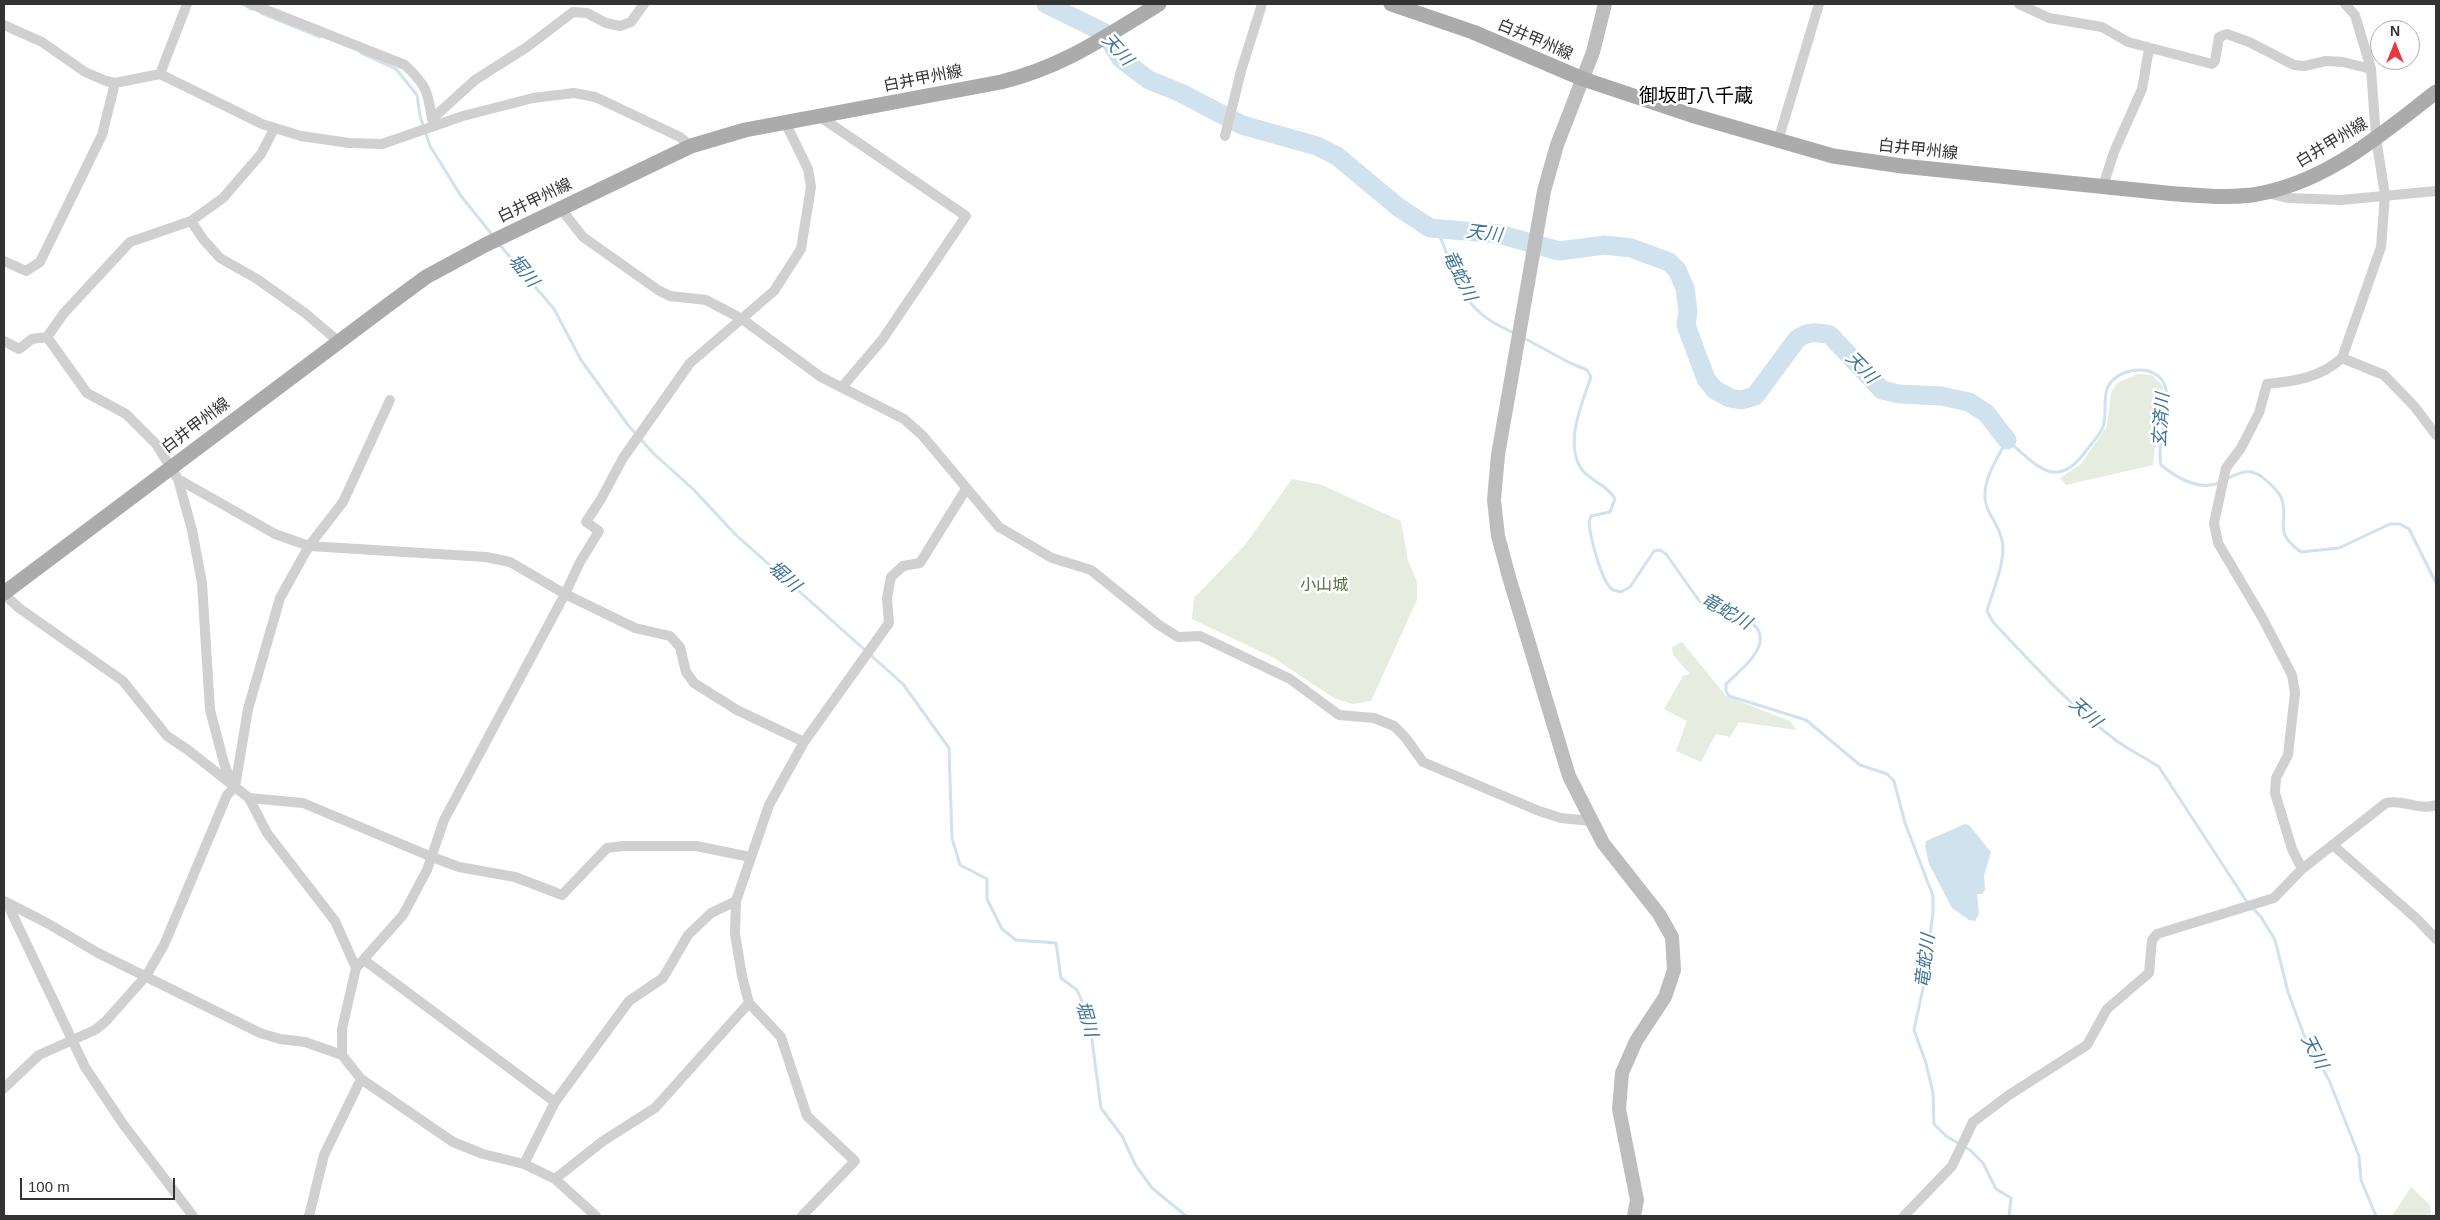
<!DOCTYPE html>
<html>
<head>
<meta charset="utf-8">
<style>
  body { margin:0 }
  #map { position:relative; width:2440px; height:1220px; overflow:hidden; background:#fff; font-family:Arial,sans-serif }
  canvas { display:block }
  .frame { position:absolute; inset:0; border:5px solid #333; pointer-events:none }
  .north { position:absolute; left:2370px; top:20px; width:50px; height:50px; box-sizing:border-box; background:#fff; border:1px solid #adadad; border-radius:50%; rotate:0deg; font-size:14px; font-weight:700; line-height:20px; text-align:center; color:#333 }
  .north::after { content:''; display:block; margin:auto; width:18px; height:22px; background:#e63946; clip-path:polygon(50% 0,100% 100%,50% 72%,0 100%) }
  .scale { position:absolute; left:20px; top:1178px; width:155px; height:22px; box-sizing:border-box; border:2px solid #333; border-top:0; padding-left:6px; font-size:15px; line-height:18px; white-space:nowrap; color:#333; -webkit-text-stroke:4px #fff; paint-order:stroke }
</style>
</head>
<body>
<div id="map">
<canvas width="2440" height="1220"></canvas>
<div class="frame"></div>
<div class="north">N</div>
<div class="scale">100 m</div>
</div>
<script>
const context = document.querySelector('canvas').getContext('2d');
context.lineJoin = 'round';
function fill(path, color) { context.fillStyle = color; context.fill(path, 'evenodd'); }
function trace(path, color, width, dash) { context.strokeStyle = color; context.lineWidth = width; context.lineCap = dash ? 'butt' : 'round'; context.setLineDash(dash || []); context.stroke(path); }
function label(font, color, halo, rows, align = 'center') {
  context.font = font + ' Arial,"Noto Sans JP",sans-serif'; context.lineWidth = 5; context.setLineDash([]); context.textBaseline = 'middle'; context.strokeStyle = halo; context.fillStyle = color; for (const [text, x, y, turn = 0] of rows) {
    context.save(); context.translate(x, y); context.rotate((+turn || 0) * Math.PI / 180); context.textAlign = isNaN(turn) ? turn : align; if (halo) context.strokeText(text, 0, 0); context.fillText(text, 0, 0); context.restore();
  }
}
fill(new Path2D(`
  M2138,374L2152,375L2163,386C2163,414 2155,437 2153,465L2066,485L2060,478L2081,464L2107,426L2111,393L2117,383Z
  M1292,479L1322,485L1401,521L1408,561L1417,582V600L1371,701L1353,704L1334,698L1272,657L1192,619L1194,598L1245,545Z
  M1682,642L1726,696L1790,721L1797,730L1739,722L1730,737L1716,734L1701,762L1676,751L1687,721L1664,709L1683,676L1690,674L1673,655L1672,647Z
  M2411,1187L2430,1205L2431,1216H2392Z`), '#e6ecdf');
fill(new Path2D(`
  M1965,824L1969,825L1991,852L1984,876L1985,890L1982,894H1977L1979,914L1975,921L1969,920L1952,908L1929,864L1925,846L1926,841Z`), '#cfe2ee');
trace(new Path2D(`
  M242,4L251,9
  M261,13L320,37
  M361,53L396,69L417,95L420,116L430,146L461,196L494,237
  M1436,227C1446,249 1459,292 1475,308C1486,320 1500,326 1514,333
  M499,244L554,309L581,360L628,425L653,453L693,489L736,535L903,684L949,748L952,838L960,865L987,879V899L1002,929L1016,940L1056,943L1061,978L1077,990L1089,1018L1101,1108L1122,1136L1136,1166L1152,1188L1186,1216
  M1522,337L1570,363L1587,370L1591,377C1582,403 1563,446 1583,471C1593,482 1607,485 1615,499L1610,512L1591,516L1589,522C1590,536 1601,582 1613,590C1616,591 1619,591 1621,592L1630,587L1654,551L1660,550L1666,554L1700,602C1712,609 1725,609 1737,614C1785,635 1748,663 1726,684V691L1729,696L1806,720L1860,765L1887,774L1894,781L1905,823L1933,896V913L1923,988L1914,1030L1926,1063L1933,1093L1934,1124L1946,1136L1970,1150L1983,1163L1996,1189L2011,1198L2009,1216
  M2226,479C2245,470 2252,467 2268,482C2272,486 2278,491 2281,497C2291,521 2270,530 2301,552L2339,548L2390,524H2400L2409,529L2436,583
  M2221,482C2200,492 2177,478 2161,465C2156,439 2172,409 2165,386C2157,362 2115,367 2107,389C2103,401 2107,415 2103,427C2100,435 2091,444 2085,452C2055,493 2035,463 2007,440C1996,461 1976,488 1989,512C1995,523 2002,533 2003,547C2003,568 1993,590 1987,611L1993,622C2031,662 2069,705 2113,738C2126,749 2145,757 2159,767L2247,902L2261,917L2275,940L2288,992L2304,1035L2329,1080L2359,1156L2361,1180L2376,1216`), '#cfe2ee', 3);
trace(new Path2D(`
  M1046,4L1105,33L1121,59L1149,80L1181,93L1242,125L1317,146L1337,156L1398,207L1430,228L1499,234L1559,251L1605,245L1631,248L1669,262L1677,270L1685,288L1688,311L1686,325L1706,379L1715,390L1730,398L1741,400L1755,396L1797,339C1808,331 1817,332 1830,335L1882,390L1899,394L1941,396L1969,402L1986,413L2007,440`), '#cfe2ee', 19);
trace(new Path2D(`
  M251,4L405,65C426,85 428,91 432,119
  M2019,4L2049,18L2102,27L2128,42L2212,64L2215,61L2219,37L2227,34L2249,42L2294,65L2304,66L2326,61L2343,62L2371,69
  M4,25L42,42L85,72L106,81L115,83L160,74L262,124L301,136L349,143L382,144L463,116L533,98L574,93L595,97L608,103L680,137L691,146
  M160,74L187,4
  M819,116L966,216L882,340L842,387
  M434,125L432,119L475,80L527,47L573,12L587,13L606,23L620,26L631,22L644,4
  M1225,136L1241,71L1262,4
  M1778,141L1819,4
  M2103,186L2114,152L2142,89L2149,49
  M2268,193L2287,198L2341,200L2436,191
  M561,209L583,237L658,290L670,296L706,300L742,319L821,377L904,419L923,436L999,527L1052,558L1091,570L1159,625L1178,637L1200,636L1290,679L1339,715L1374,718L1394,726L1405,737L1423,762L1539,811L1561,818L1591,821
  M191,221L203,239L220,258L257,279L305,313L338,341
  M4,261L26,271L40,262L102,135L115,83
  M47,337L87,393L126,414L156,444L178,479L192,530L202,583L210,710L224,763L232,784
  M47,337L64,313L130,242L191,221L223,198L261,154L274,129
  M4,341L19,349L32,339L47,337
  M2342,358L2384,375L2414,406L2436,435
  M178,479L275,534L309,546L486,557L510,562L565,594L635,628L670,636L680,647L686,672L694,683L737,710L804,742
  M4,594L19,608L123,681L167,736L188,750L249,798L267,833L335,921L356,968
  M249,798L303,803L432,857L459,867L515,877L562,895L607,848L623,846H696L750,857
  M2334,846L2418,920L2436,939
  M2302,869L2292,849L2275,793L2276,778L2288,755L2295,693L2292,675L2263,619L2218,543L2214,523L2226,468L2241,448L2259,413L2267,384C2295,381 2320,378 2342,358L2381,247L2385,195L2376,138L2371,69L2355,15L2345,4
  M4,901L47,923L98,953L260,1033L280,1039L305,1042L342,1055L361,1079L453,1142L483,1154L524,1164L555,1179L596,1216
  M7,903L85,1067L123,1124L193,1216
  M364,960L555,1102
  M342,1055V1029L356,968L403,915L427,870L444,820L565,594L580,562L599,531L586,522L601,499L623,458L690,363L774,291L801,249L811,187L808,169L785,122
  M4,1088L39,1055L95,1030L105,1022L146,976L164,945L227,795L235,787L248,709L280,598L309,546L343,502L390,400
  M524,1164L555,1102L629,1001L663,978L688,935L711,913L736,901
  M555,1179L603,1141L655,1108L749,1003
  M309,1216L324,1155L361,1079
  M802,1216L855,1161L807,1116L781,1037L749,1003L742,976L735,934L736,901L769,805L804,742L889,623L887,598L891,577L903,566L920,563L966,489
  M1904,1216L1952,1166L1973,1122L2009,1095L2087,1045L2107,1009L2149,973L2152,940L2157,934L2274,898L2302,869L2386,803C2403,799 2419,811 2436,805`), '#d0d0d0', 10);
trace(new Path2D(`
  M1605,4L1593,52L1557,145L1544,191L1498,455L1494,500L1498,536L1509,577L1569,776L1603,843L1659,914L1672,937L1674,970L1665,997L1636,1041L1622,1073L1619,1109L1637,1200L1634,1216`), '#bdbdbd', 14);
trace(new Path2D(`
  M1391,4L1473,32L1583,79L1691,115L1833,156L1902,166L2176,194C2202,196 2227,198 2252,195C2325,184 2380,135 2436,92
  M4,593L388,305L426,277L485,245L691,146L745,130L1001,82C1065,66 1103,38 1159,4`), '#ababab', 15);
label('16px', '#333', '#fff', [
  ["白井甲州線",1535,40,23],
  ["白井甲州線",923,79,-11],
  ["白井甲州線",2332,143,-31],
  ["白井甲州線",1918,150,6],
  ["白井甲州線",535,201,-26],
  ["白井甲州線",196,426,-37]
]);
label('16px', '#56703f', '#fff', [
  ["小山城",1324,586]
]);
label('italic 18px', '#3f7597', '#fff', [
  ["天川",1117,50,48],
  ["天川",1484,234,7],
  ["堀川",523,271,51],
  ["竜蛇川",1459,276,64],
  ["天川",1861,368,46],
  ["玄済川",2162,420,-86],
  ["堀川",784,577,42],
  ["竜蛇川",1726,612,30],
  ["天川",2085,713,42],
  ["竜蛇川",1926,961,-83],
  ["堀川",1086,1019,74],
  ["天川",2314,1052,63]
]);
label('19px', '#000', '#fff', [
  ["御坂町八千蔵",1696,97]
]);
</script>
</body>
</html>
